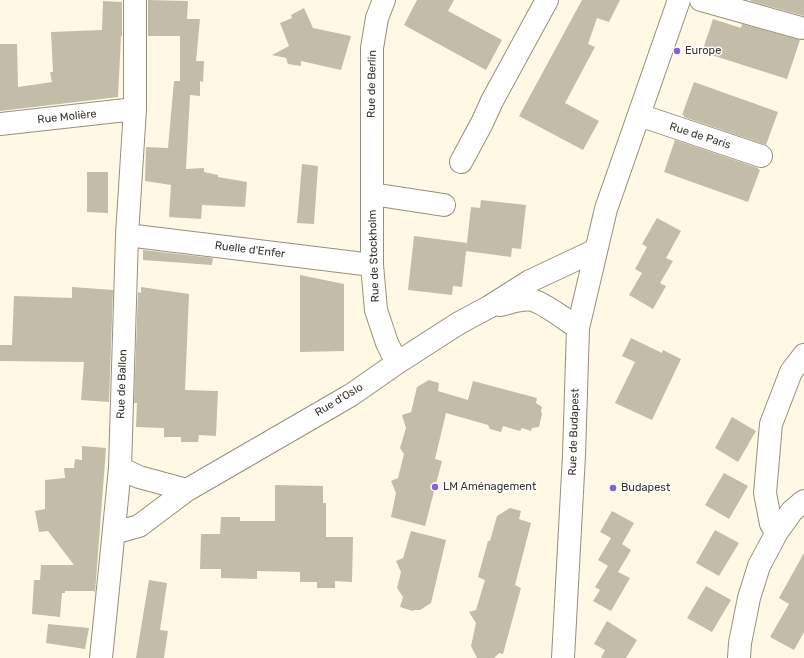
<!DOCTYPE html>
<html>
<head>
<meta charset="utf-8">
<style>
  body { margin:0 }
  canvas { display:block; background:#fff8e4 }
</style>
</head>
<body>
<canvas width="804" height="658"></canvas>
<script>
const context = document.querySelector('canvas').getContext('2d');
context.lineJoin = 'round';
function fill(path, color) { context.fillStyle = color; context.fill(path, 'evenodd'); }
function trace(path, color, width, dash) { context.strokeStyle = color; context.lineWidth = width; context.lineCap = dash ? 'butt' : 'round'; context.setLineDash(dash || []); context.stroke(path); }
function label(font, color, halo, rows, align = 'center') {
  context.font = font + ' Rubik,sans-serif'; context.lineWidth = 3; context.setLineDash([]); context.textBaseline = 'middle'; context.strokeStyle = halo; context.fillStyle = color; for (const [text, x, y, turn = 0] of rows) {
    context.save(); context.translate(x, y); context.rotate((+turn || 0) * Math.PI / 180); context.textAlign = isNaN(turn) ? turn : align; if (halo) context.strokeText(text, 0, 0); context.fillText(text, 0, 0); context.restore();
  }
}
fill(new Path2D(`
  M148,0L188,1L187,19H200L196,61H204L203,82L200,81V96L190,95L186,169L204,168V172L218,175V177L247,182L245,207L202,205L201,219L169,217L171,185L145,181L146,147L168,148L174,81H180V36H148Z
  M417,0H454L448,11L502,40L486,70L404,25Z
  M582,0H620L609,22L597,18L588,44L595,47L565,103L599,121L583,150L519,116Z
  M751,0H804V16L750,1Z
  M103,1L122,2V36H121L118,97L0,111V44H17L18,87L52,82L50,72H53L51,32L102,30Z
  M304,8L313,28L351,36L341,70L301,61V66L288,64L286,58L272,55L289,46L280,23L292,18L291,15Z
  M713,19L741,28L742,24L800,40L787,79L702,52Z
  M694,82L778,112L766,145L684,117V115H682Z
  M675,140L758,168V169L760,170L748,202L664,172Z
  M302,164L318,166L314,224L297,223Z
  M87,172H108V213L87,212Z
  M481,200L526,205L521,249L512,248L511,257L466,251L471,207L480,208Z
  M657,218L681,231L666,258L673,261L660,283L666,286L653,309L629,295L642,273L635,269L647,247L642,244Z
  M414,236L467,243L462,287L453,286L452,295L408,290Z
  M143,250L213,258L212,265L143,260Z
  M300,275L344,284V351L300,352Z
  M72,287L113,290L109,402L81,400L84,362L0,361V345H12L14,296L72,298Z
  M141,287L189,294L185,390L218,391L216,436L199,435L198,442H181V437H164V428L136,427L137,403H134L138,292L141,293Z
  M631,338L662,353L663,350L681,359L652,420L615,403L635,362L622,356Z
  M429,380L439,383L438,391L468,400L473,381L537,398L536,403L542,407L541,411L542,414L539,427L532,428L531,431L522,428L520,431L503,426L501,432L490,429L488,425L446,413L435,459L442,461L425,526L391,517L396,493L391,481L398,478L404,454L400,448L406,428L402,415L411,412L417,387Z
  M732,417L756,431L738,462L715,448Z
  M82,446L106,448L95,593L94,591H65V593H62L60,617L32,614L34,580H40L41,565H74L48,531L39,532L35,511L45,509V480L65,478L64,468H74L75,459L82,460Z
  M724,473L748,486L729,519L705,505Z
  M275,485L323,486V503H326V537H353L352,582L335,581V588H317V582H300V572L257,571V579L221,578V569H200L201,534H220L221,517H240V521H275Z
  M510,508L521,511L519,519L531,523L515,585L521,588L503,654L499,653L494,658H477L471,646L476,623L469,612L476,610L485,580L478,577L488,541H490L497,516Z
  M612,511L634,523L622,544L631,550L618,572L630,578L611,611L593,601L600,590L595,587L608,566L598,560L611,538L600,532Z
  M715,530L739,543L719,576L696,563Z
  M411,531L446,540L431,603L420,610H414L413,611L400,607L403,597L397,588L401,572L396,561L403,558Z
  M804,553V632L794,650L770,637L789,604L779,598Z
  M149,580L167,583L160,630L168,631L164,658H136Z
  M706,586L731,600L712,632L687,618Z
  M607,621L637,640L626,658H601L605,650L594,644Z
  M48,624L89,628L85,649L46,643Z`), '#c3bca9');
const minor = new Path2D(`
  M384,0L377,18L372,48V265L376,310L387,343L397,363
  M701,0L801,28
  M639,115L761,156
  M0,124L135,109
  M461,162L482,123L492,101L547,0
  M372,194L444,205
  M127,235L372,265
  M500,305C510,303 521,298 532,300C542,302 568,321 578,328
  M120,468L139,477L187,490
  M777,532L771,524L765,493L771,424L791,372L804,355
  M114,533L139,526L187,490L351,395L397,363L459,323L489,307L530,281L596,250
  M101,658L111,559L120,468L127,235L135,109V0
  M563,658L574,455L578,328L606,209L679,0
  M739,658L740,643L749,598L759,566L777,532L792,511L804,501`);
trace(minor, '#968f7d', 24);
trace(minor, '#fff', 22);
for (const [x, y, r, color] of [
  [677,51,4,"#8860db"],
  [435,487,4,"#8860db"],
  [613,488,4,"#8860db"]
]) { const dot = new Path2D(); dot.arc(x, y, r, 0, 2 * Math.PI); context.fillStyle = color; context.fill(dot); trace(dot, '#fff', 1.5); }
label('11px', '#36342c', '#fff', [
  ["Europe",685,51],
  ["LM Aménagement",443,487],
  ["Budapest",621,488]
], 'left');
label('11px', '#36342c', '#fff', [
  ["Rue de Berlin",372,84,-89],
  ["Rue Molière",67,117,-6],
  ["Rue de Paris",700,136,18],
  ["Ruelle d'Enfer",250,250,7],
  ["Rue de Stockholm",374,256,-92],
  ["Rue de Ballon",122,384,-88],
  ["Rue d'Oslo",339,400,-31],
  ["Rue de Budapest",574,432,-88]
]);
</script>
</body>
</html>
